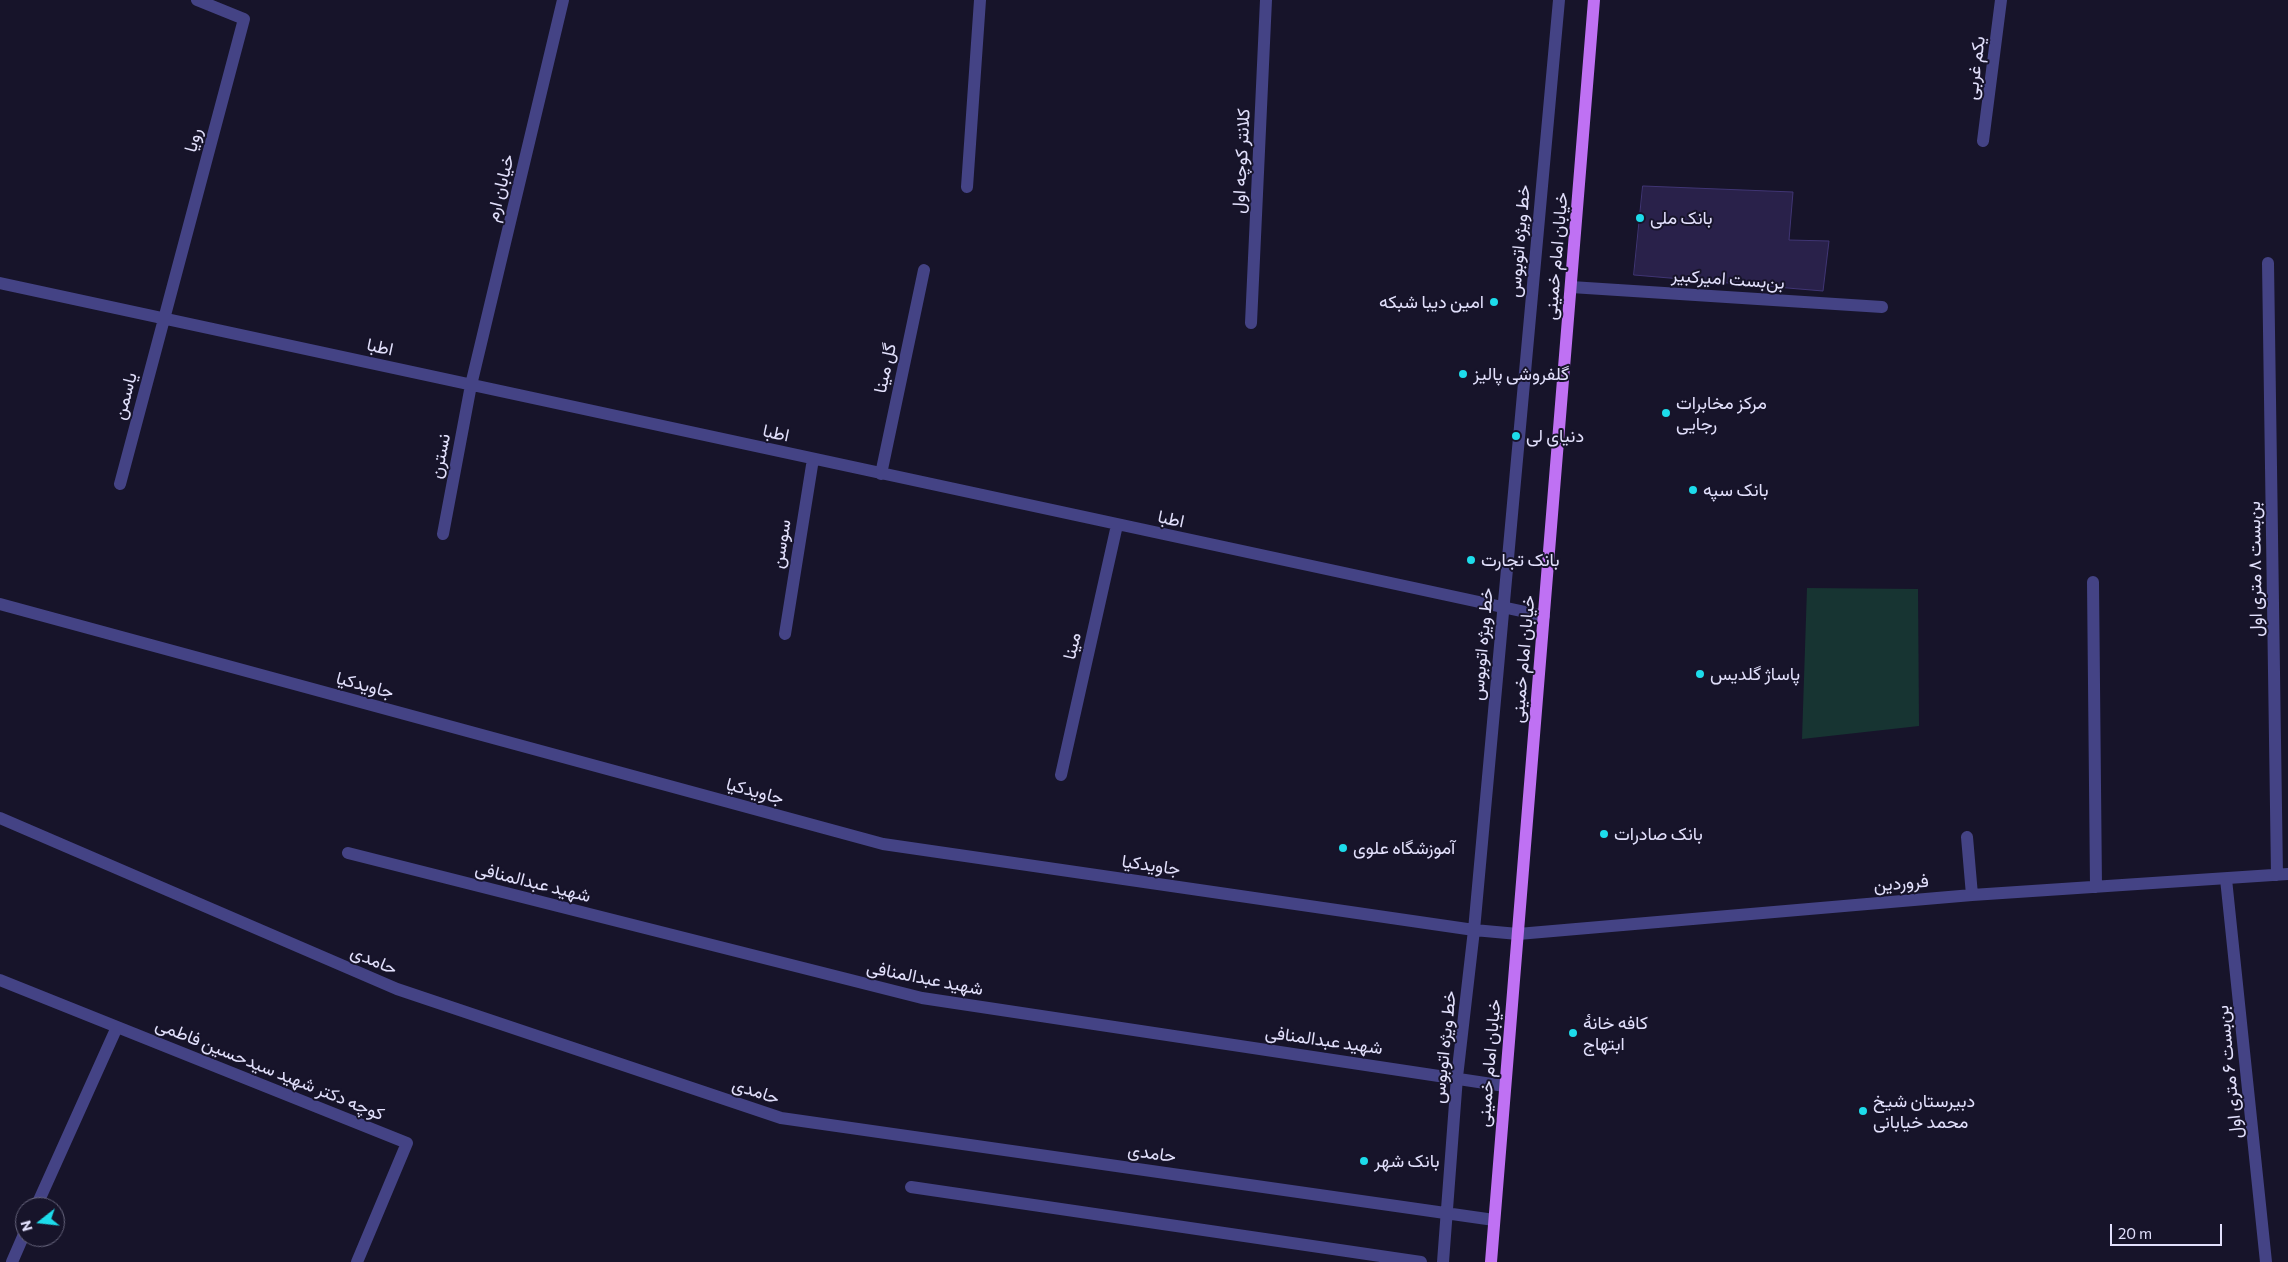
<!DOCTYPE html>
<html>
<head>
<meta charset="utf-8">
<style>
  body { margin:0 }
  #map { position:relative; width:2288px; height:1262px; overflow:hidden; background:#17142a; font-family:Commissioner,sans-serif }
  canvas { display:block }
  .north { position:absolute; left:15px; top:1197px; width:50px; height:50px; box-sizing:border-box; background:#17142a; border:1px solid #68667e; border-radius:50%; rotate:254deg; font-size:14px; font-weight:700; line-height:20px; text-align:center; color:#e2e0fc }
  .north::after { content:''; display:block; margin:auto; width:18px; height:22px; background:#1ddceb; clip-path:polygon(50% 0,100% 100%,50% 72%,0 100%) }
  .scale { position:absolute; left:2110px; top:1224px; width:112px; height:22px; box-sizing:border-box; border:2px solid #e2e0fc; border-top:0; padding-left:6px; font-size:15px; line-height:18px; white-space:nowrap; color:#e2e0fc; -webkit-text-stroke:4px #17142a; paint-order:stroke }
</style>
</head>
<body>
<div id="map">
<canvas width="2288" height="1262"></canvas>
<div class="north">N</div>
<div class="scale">20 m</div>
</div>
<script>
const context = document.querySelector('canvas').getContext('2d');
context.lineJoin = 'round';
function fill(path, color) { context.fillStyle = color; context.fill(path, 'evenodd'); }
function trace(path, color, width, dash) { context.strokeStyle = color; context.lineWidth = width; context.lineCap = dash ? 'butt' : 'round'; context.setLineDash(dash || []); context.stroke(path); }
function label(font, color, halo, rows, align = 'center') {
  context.font = font + ' Commissioner,Vazirmatn,sans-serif'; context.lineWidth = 4; context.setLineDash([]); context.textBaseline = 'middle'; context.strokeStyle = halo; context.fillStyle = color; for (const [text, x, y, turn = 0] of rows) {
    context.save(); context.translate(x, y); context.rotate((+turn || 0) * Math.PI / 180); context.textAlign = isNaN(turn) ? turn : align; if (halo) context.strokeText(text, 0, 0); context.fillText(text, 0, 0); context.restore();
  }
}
fill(new Path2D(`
  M1807,588L1918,589L1919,726L1802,739Z`), '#173432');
const building = new Path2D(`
  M1643,186L1793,192L1789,240L1829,241L1823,291L1634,275Z`);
fill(building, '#29214a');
trace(building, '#403574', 1);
trace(new Path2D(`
  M1983,141L2001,0
  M967,187L980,0
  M2268,263L2277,875
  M0,283L1544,616
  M1571,287L1882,307
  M1251,323L1266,0
  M881,474L924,270
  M120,484L244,19L197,0
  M443,534L471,385L563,0
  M2093,582L2096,887
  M0,604L883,844L1474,930L1518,934L1972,895L2288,874
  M785,634L813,459
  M1061,775L1117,525
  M0,818L397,989L781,1118L1494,1220
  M1967,837L1972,895
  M348,853L922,998L1505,1086
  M2226,879L2266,1262
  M0,980L407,1143L357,1262
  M911,1187L1421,1262
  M36,1207L117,1027
  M12,1262L25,1232
  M1443,1262L1457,1077L1474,930L1559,0`), '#444385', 12);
trace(new Path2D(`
  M1491,1262L1594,0`), '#bf71f3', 12);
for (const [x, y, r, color] of [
  [1640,218,5,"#1ddceb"],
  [1494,302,5,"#1ddceb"],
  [1463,374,5,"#1ddceb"],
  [1666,413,5,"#1ddceb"],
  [1516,436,5,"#1ddceb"],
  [1693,490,5,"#1ddceb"],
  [1471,560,5,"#1ddceb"],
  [1700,674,5,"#1ddceb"],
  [1604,834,5,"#1ddceb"],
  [1343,848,5,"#1ddceb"],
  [1573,1033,5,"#1ddceb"],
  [1863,1111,5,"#1ddceb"],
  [1364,1161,5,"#1ddceb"]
]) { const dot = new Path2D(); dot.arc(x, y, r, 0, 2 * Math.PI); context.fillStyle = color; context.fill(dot); trace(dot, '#17142a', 2); }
label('18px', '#e2e0fc', '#17142a', [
  ["یکم غربی",1975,68,-83],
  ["رویا",193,140,-75],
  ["کلانتر کوچه اول",1241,161,-87],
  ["خیابان ارم",500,188,-76],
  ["خط ویژه اتوبوس",1519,241,-85],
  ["خیابان امام خمینی",1556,256,-85],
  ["بن‌بست امیرکبیر",1728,279,4],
  ["اطبا",380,347,12],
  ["گل مینا",885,368,-78],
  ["یاسمن",125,396,-75],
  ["اطبا",776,433,12],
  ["نسترن",440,456,-79],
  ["اطبا",1171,519,12],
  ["سوسن",781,544,-81],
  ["بن‌بست ۸ متری اول",2255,569,-91],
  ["خط ویژه اتوبوس",1482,644,-85],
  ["مینا",1072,646,-77],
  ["خیابان امام خمینی",1523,659,-85],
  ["جاویدکیا",365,685,15],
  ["جاویدکیا",755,791,15],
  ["جاویدکیا",1151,865,8],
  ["شهید عبدالمنافی",533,882,14],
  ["فروردین",1901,883,-5],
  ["حامدی",374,960,23],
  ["شهید عبدالمنافی",925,978,11],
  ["شهید عبدالمنافی",1324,1040,8],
  ["خط ویژه اتوبوس",1444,1047,-84],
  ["خیابان امام خمینی",1489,1063,-85],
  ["کوچه دکتر شهید سیدحسین فاطمی",270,1069,22],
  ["بن‌بست ۶ متری اول",2229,1072,-96],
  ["حامدی",756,1091,18],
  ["حامدی",1152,1153,8]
]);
label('18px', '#e2e0fc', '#17142a', [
  ["بانک ملی",1650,218],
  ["امین دیبا شبکه",1484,302,"right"],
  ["گلفروشی پالیز",1473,374],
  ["مرکز مخابرات",1676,403],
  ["رجایی",1676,424],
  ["دنیای لی",1526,436],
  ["بانک سپه",1703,490],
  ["بانک تجارت",1481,560],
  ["پاساژ گلدیس",1710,674],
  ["بانک صادرات",1614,834],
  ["آموزشگاه علوی",1353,848],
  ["کافه خانهٔ",1583,1023],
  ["ابتهاج",1583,1044],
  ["دبیرستان شیخ",1873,1101],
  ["محمد خیابانی",1873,1122],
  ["بانک شهر",1374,1161]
], 'left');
</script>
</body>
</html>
